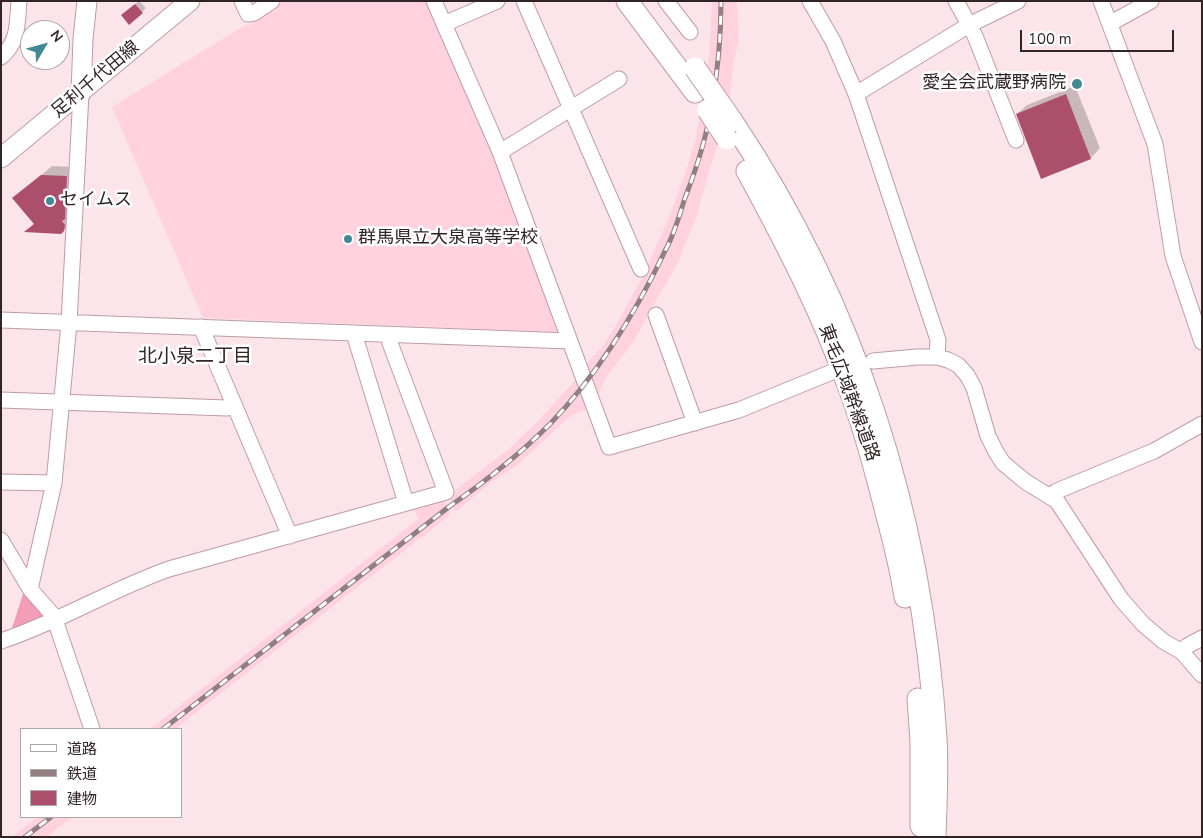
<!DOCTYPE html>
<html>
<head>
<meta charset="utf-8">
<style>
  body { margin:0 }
  #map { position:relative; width:1203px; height:838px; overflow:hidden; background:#fbe5ea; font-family:"Nunito Sans","Noto Sans JP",sans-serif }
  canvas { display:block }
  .frame { position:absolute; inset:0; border:2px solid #312427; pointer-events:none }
  .legend { position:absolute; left:20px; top:728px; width:162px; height:90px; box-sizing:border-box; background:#fff; border:1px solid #ada7a9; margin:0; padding:6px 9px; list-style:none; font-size:15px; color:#312427 }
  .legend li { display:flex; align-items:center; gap:10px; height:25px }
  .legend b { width:25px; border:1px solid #ada7a9 }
  .north { position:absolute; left:20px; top:20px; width:50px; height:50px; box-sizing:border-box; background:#fff; border:1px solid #ada7a9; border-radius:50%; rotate:53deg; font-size:14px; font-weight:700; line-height:20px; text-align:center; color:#312427 }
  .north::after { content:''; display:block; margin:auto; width:18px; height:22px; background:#438895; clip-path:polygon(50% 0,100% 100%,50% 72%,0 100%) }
  .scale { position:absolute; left:1020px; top:30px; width:154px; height:22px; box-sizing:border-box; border:2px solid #312427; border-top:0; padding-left:6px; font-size:15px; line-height:18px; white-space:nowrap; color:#312427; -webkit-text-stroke:4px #fff; paint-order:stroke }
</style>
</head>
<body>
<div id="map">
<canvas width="1203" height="838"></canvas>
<div class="frame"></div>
<ul class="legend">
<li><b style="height:6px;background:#fff"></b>道路</li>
<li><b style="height:6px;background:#917f83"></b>鉄道</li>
<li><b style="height:14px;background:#ac4f6d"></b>建物</li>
</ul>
<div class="north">N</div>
<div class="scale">100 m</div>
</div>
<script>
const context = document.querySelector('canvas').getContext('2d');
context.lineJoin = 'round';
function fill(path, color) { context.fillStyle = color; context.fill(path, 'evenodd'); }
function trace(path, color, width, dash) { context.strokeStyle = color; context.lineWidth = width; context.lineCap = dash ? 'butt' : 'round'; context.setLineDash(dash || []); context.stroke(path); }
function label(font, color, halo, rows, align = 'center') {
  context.font = font + ' "Nunito Sans","Noto Sans JP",sans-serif'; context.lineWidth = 5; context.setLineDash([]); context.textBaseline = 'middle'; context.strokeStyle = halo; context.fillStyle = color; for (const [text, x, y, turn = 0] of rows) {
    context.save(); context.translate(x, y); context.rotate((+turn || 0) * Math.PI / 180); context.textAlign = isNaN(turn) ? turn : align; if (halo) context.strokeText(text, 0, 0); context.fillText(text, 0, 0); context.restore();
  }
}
fill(new Path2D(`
  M282,1H428L498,160L559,328L556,332L203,318L112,107L245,25H249L254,22L255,18Z
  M712,1H737L739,41L733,65L728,120L714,155L696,218L677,264L633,342L606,377L598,396L587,365L588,362L602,347L616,325L642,278L670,215L686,171L696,137L709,56Z
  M577,378L589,408L569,417L514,468L495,479L457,511L453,509L450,496L456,493L455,490L509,449L539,420Z
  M443,497L450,511L449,516L175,729H150L418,519L413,506Z
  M37,817H72L47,837H12Z`), '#ffd2dd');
fill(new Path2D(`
  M24,591L32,603L43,613V619L11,631Z`), '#f39eb6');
fill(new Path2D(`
  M139,1L146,8L142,12L127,11Z
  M1075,86L1100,148L1091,158L1042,177L1017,114L1027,105Z
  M52,166L76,167L73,221L64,230L35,223L14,198Z`), '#0003');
fill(new Path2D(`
  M135,4L143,13L129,25L121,15Z
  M1066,94L1091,159L1041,179L1016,114Z
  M41,175L67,176L65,219L62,221L65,225L64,231L61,234L24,232L34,224L12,198Z`), '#ac4f6d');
const minor = new Path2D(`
  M242,1L248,14L254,13L272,1
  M434,1L500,152L609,447L739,410L832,372
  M524,1L641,269
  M666,1L690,32
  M810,1L833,41L856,94L938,340L937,357
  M956,1L975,36L1016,140
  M1101,1L1155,144L1173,256L1202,342
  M1111,23L1151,1
  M444,24L497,1
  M1,57C19,42 17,23 19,1
  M856,94L969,25L1018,1
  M500,152L619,79
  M656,315L695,423
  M1,320L570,341
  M201,327L290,536
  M356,340L406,503
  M873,361L917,357H937L948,360L958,365L967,375L974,388L988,436L996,452L1003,463L1026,482L1057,501L1121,599L1143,624L1163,641L1182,652L1202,675
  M1,400L227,408L235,406
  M1,482L54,483
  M1050,496L1057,491L1154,451L1202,424
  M1,540L30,589L52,614L55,620L92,729
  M30,589L54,483L69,323L81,93
  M1,641C59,622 112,589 169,569L446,492L390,343L389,336
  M1182,652L1187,646L1202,638`);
const major = new Path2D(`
  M81,93L83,39L87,1
  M1,158L190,1`);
const highway = new Path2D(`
  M627,1L695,92
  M732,121C856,306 922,516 936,738C938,771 936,804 935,837
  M747,171C785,241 822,312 849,388C862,422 872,458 881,493C890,528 900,562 905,597
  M918,699L921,741V826`);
trace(minor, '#be9ca4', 17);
trace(major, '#be9ca4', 21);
trace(highway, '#be9ca4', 23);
trace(minor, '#fff', 15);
trace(major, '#fff', 19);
trace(highway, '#fff', 21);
const rail = new Path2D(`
  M163,729L450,506C486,481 519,455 550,424C598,374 635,314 665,251C674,235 679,216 685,198C697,167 707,136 712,103C718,70 721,35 721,1
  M25,837L51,817`);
trace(rail, '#917f83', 5);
trace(rail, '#fff', 3, [9]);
const highwayBridge = new Path2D(`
  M695,68L732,121
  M708,110L727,139`);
trace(highwayBridge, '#be9ca4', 23, []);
trace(highwayBridge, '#fff', 21);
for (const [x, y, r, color] of [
  [1077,84,6,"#438895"],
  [50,201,5,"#438895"],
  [348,239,5,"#438895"]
]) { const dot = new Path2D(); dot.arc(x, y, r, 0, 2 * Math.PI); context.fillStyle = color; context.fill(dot); trace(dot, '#fff', 2); }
label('18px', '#312427', '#fff', [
  ["足利千代田線",96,80,-40],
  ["東毛広域幹線道路",848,393,70]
]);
label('18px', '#312427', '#fff', [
  ["愛全会武蔵野病院",1066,84,"right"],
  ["セイムス",60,201],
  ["群馬県立大泉高等学校",358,239]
], 'left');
label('19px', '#312427', '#fff', [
  ["北小泉二丁目",195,357]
]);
</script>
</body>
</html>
